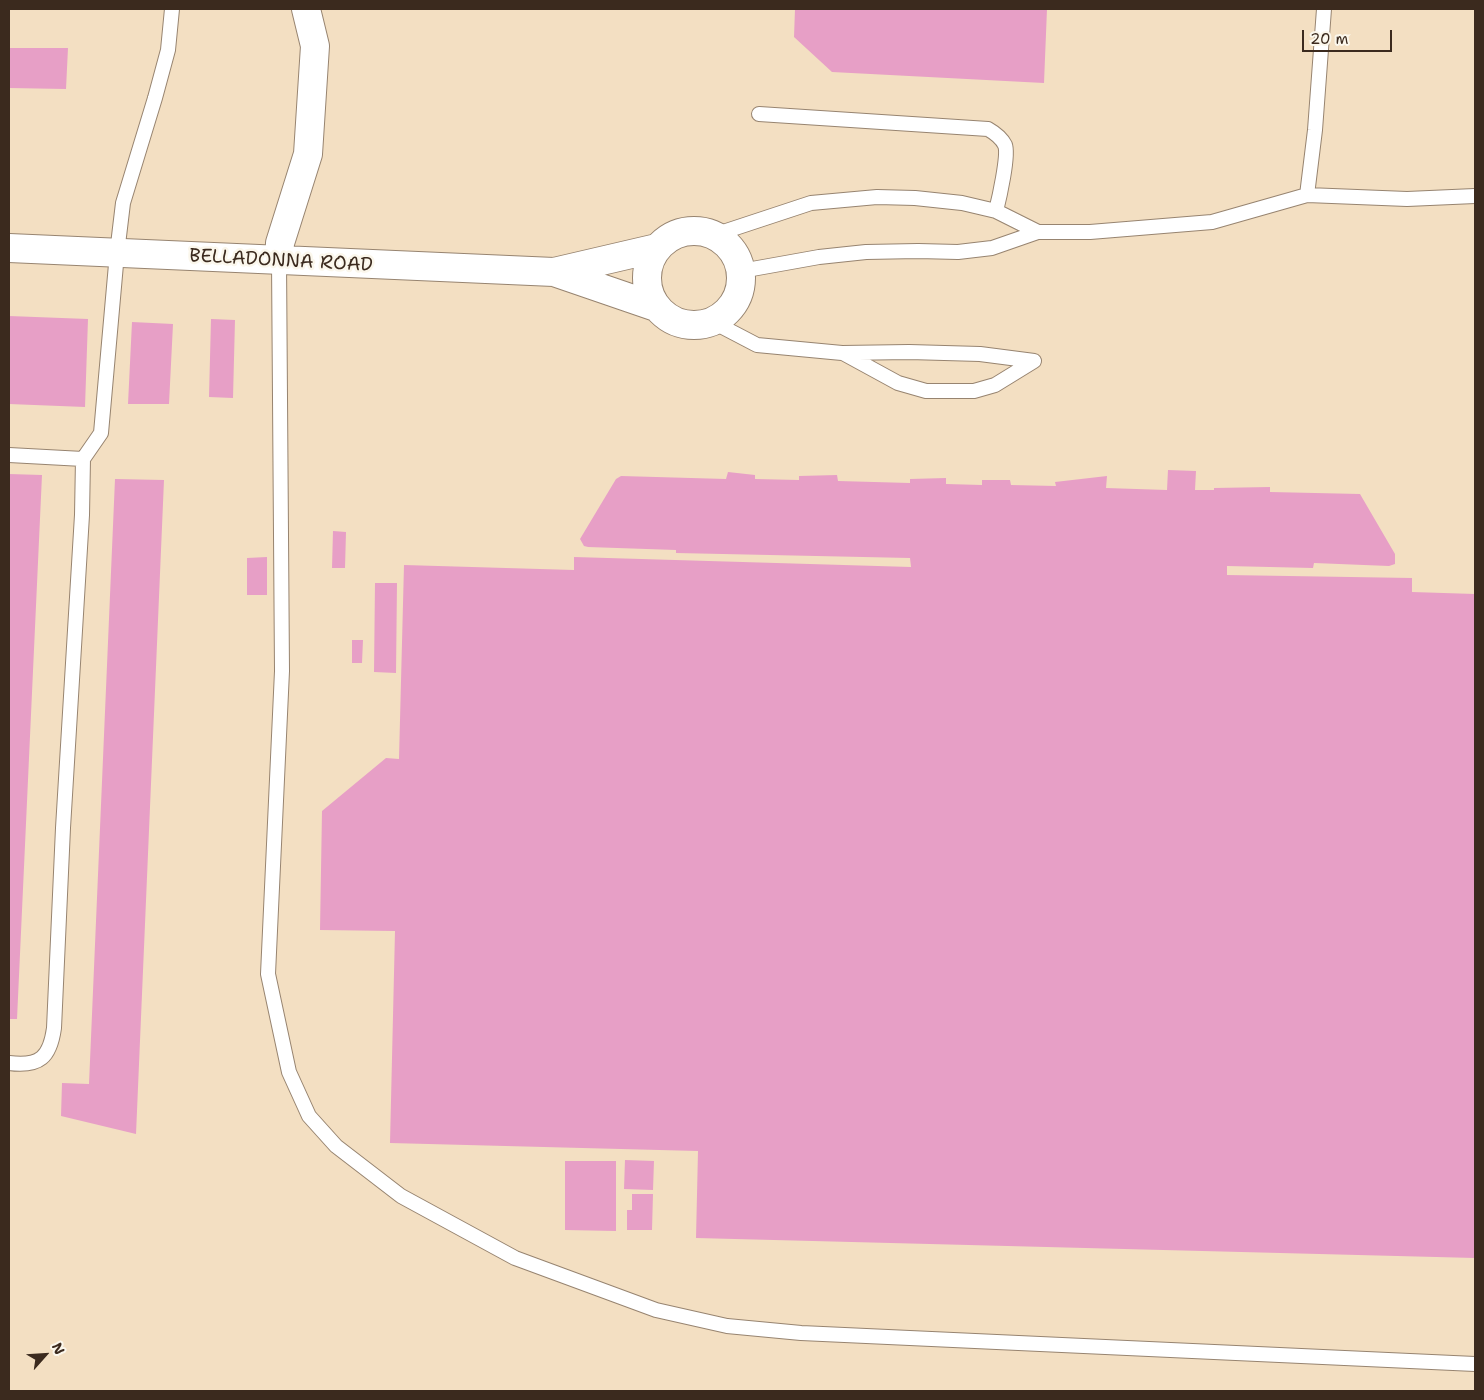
<!DOCTYPE html>
<html>
<head>
<meta charset="utf-8">
<style>
  body { margin:0 }
  #map { position:relative; width:1484px; height:1400px; overflow:hidden; background:#f3dfc2; font-family:"Shantell Sans",sans-serif }
  canvas { display:block }
  .frame { position:absolute; inset:0; border:10px solid #3b2a1e; pointer-events:none }
  .north { position:absolute; left:20px; top:1330px; width:50px; height:50px; -webkit-text-stroke:4px #fbf7ec; paint-order:stroke; rotate:64deg; font-size:14px; font-weight:700; line-height:20px; text-align:center; color:#3b2a1e }
  .north::after { content:''; display:block; margin:auto; width:18px; height:22px; background:#3b2a1e; clip-path:polygon(50% 0,100% 100%,50% 72%,0 100%) }
  .scale { position:absolute; left:1302px; top:30px; width:90px; height:22px; box-sizing:border-box; border:2px solid #3b2a1e; border-top:0; padding-left:6px; font-size:15px; line-height:18px; white-space:nowrap; color:#3b2a1e; -webkit-text-stroke:4px #fbf7ec; paint-order:stroke }
</style>
</head>
<body>
<div id="map">
<canvas width="1484" height="1400"></canvas>
<div class="frame"></div>
<div class="north">N</div>
<div class="scale">20 m</div>
</div>
<script>
const context = document.querySelector('canvas').getContext('2d');
context.lineJoin = 'round';
function fill(path, color) { context.fillStyle = color; context.fill(path, 'evenodd'); }
function trace(path, color, width, dash) { context.strokeStyle = color; context.lineWidth = width; context.lineCap = dash ? 'butt' : 'round'; context.setLineDash(dash || []); context.stroke(path); }
function label(font, color, halo, rows, align = 'center') {
  context.font = font + ' "Shantell Sans",sans-serif'; context.lineWidth = 5; context.setLineDash([]); context.textBaseline = 'middle'; context.strokeStyle = halo; context.fillStyle = color; for (const [text, x, y, turn = 0] of rows) {
    context.save(); context.translate(x, y); context.rotate((+turn || 0) * Math.PI / 180); context.textAlign = isNaN(turn) ? turn : align; if (halo) context.strokeText(text, 0, 0); context.fillText(text, 0, 0); context.restore();
  }
}
fill(new Path2D(`
  M795,9H1047L1044,83L832,72L794,37Z
  M9,48H68L66,89L9,88Z
  M9,316L88,319L85,407L9,404Z
  M211,319L235,320L233,398L209,397Z
  M132,322L173,324L169,404H128Z
  M1168,470L1196,471L1195,490H1214V488L1270,487V492L1360,494L1395,554V564L1389,566L1314,563L1313,568L1227,566V575L1412,578V592L1475,594V1258L696,1238L698,1151L390,1143L395,931L320,930L322,811L386,758L399,759L404,565L574,570V557L911,567L910,558L676,553V550L588,547L584,546L580,539L616,479L621,476L726,479L728,472L755,475V479L799,480V476L837,475L838,481L910,483V479L946,478V484L982,485V480H1010L1011,485L1056,486L1055,482L1107,476L1106,488L1167,490Z
  M9,474L42,475L17,1019H9Z
  M115,479L164,480L136,1134L61,1116L62,1083L89,1084Z
  M333,531L346,532L345,568H332Z
  M267,557V595H247V558Z
  M375,583H397L396,673L374,672Z
  M352,640H363L362,663H352Z
  M625,1160L654,1161L653,1190L624,1189Z
  M565,1161H616V1231L565,1230Z
  M632,1194H653L652,1230H627V1210H632Z`), '#e79fc6');
const lane = new Path2D(`
  M759,114L988,129C995,133 1001,137 1005,145C1009,155 999,199 996,211
  M1307,195L1315,130L1324,9
  M714,235L811,203L877,197L915,198L962,203L996,211L1038,232
  M279,261L282,671L268,974L289,1072L309,1116L336,1146L401,1196L515,1258L656,1310L727,1326L801,1333L1475,1364
  M741,271L819,257L866,252L918,251L958,252L992,248L1038,232H1090L1212,222L1307,195L1407,199L1475,196
  M713,322L757,345L842,353L909,352L980,354L1034,361
  M843,353L898,383L926,391H974L995,385L1034,361
  M9,455L83,459
  M9,1063C40,1067 50,1057 54,1028L63,828L82,515L83,459L101,433L117,253L123,203L155,98L168,50L172,9`);
const street = new Path2D(`
  M647 278a47 47 0 1 1 94 0a47 47 0 1 1-94 0Z
  M9,248L554,272L657,248
  M279,261L280,243L308,154L315,46L306,9
  M554,272L656,307`);
trace(lane, '#978470', 16);
trace(street, '#978470', 30);
trace(lane, '#fff', 14);
trace(street, '#fff', 28);
label('19px', '#3b2a1e', '#fbf7ec', [
  ["BELLADONNA ROAD",281,261,3]
]);
</script>
</body>
</html>
